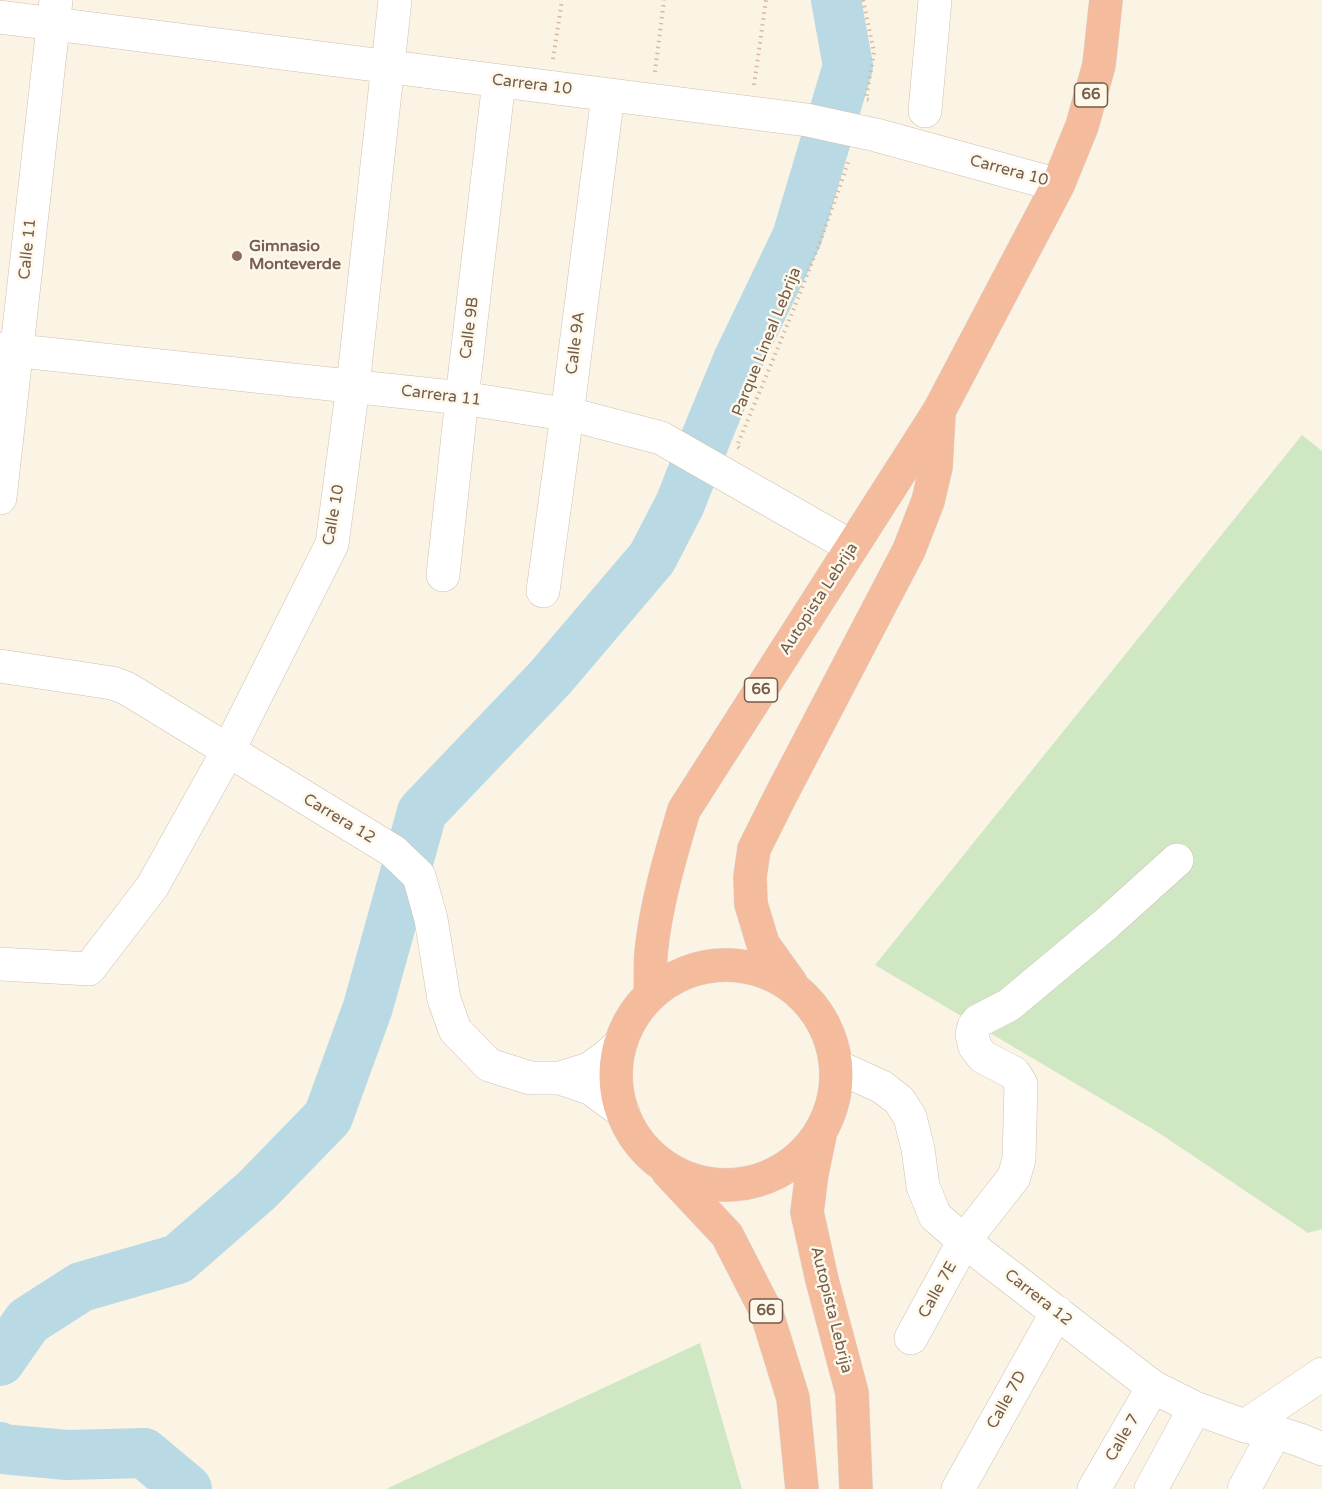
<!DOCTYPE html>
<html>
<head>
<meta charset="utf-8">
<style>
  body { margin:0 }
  canvas { display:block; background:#fbf4e4 }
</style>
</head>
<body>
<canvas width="1322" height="1489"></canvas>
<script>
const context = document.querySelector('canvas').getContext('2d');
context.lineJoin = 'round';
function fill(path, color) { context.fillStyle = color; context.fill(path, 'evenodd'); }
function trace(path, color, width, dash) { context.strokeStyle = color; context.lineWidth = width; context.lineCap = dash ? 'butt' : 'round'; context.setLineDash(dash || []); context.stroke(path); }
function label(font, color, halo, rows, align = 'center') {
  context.font = font + ' "Varela Round",sans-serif'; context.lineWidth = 5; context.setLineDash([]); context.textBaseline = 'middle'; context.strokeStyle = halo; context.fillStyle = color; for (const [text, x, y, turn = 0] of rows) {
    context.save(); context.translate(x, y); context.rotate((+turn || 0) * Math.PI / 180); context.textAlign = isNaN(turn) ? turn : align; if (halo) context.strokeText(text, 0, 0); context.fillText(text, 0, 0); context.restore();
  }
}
fill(new Path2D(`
  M1302,435L1322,451V1229L1308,1233L1159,1133L875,965Z
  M700,1343L742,1489H386Z`), '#cfe8c3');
trace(new Path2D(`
  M0,1361L28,1321L81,1287L178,1259L257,1190L328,1117L368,1007L422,812L550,678L652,558L680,504L707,435L738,360L797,237L848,66L836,0
  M0,1447L1,1449L67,1455L144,1453L187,1489`), '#b9dae4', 50);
const minor = new Path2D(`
  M0,17L807,120L876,135L1058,185
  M925,111L935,0
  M0,349L462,398L577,416L661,438L852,547
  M0,498L56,0
  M443,575L462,398L499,81
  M543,591L567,415L608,95
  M0,666L112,683L126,688L393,851L419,876L431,919L444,999L455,1030L489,1065L530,1078H560L589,1069L606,1057L621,1043
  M0,964L89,969L152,887L228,751L332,544L353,386L395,0
  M836,1066L882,1087L899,1100L910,1117L918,1149L923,1186L935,1216L964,1241L1153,1387L1195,1408L1245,1426L1275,1432L1300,1440L1322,1449
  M560,1078L590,1088L623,1112
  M911,1338L964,1241L1014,1177L1019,1159L1021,1084L1014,1073L983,1057L975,1047L972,1035L974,1026L978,1021L1009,1005L1106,924L1177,860
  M1245,1426L1322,1374
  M958,1489L1057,1312
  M1094,1489L1153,1387
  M1151,1489L1195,1408
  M1244,1489L1275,1432`);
const highway = new Path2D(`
  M616 1075a110 110 0 1 1 220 0a110 110 0 1 1-220 0Z
  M791,983L763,944L751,904L750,877L754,849L780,797L909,550L928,501L936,467L939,413
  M650,995C651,981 650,967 651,953C656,904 670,857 684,810L939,411L1058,185L1082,126L1099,65L1106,0
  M820,1135L812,1173L807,1212L822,1280L852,1393L856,1489
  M668,1172L727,1235L766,1311L793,1398L802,1489`);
trace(minor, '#cfbfae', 34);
trace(highway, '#dbd5d0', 34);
trace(new Path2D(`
  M863,0L874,52L866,99L873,101
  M553,59L562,0
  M655,72L664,0
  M754,85L766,0
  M739,448L737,446C776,352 817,257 849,159`), '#d5b9a0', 4, [1.5, 4.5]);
trace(minor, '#fff', 33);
trace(highway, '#f4bb9d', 33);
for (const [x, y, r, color] of [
  [237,256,6,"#8d6e63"]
]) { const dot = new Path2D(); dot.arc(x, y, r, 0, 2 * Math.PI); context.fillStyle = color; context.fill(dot); trace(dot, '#fef8ea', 2); }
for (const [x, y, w] of [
  [1091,95,33],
  [761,690,33],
  [766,1311,33]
]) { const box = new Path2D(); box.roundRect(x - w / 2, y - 12, w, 24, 4.5); context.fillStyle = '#fef8ea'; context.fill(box); trace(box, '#735c4b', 1.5); }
label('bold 15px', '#735c4b', null, [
  ["66",1091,95],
  ["66",761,690],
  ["66",766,1311]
]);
label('16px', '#735c4b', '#fef8ea', [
  ["Carrera 10",532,85,7],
  ["Carrera 10",1009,171,15],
  ["Calle 11",28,249,-84],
  ["Calle 9B",470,328,-83],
  ["Parque Lineal Lebrija",767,342,-68],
  ["Calle 9A",576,343,-83],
  ["Carrera 11",441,396,7],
  ["Calle 10",334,515,-80],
  ["Autopista Lebrija",819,599,-57],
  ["Carrera 12",339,819,31],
  ["Calle 7E",938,1290,-61],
  ["Carrera 12",1038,1298,38],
  ["Autopista Lebrija",831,1310,76],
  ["Calle 7D",1007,1400,-61],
  ["Calle 7",1123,1438,-60]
]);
label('bold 16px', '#785e54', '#fef8ea', [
  ["Gimnasio",249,247],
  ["Monteverde",249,265]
], 'left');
</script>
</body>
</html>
